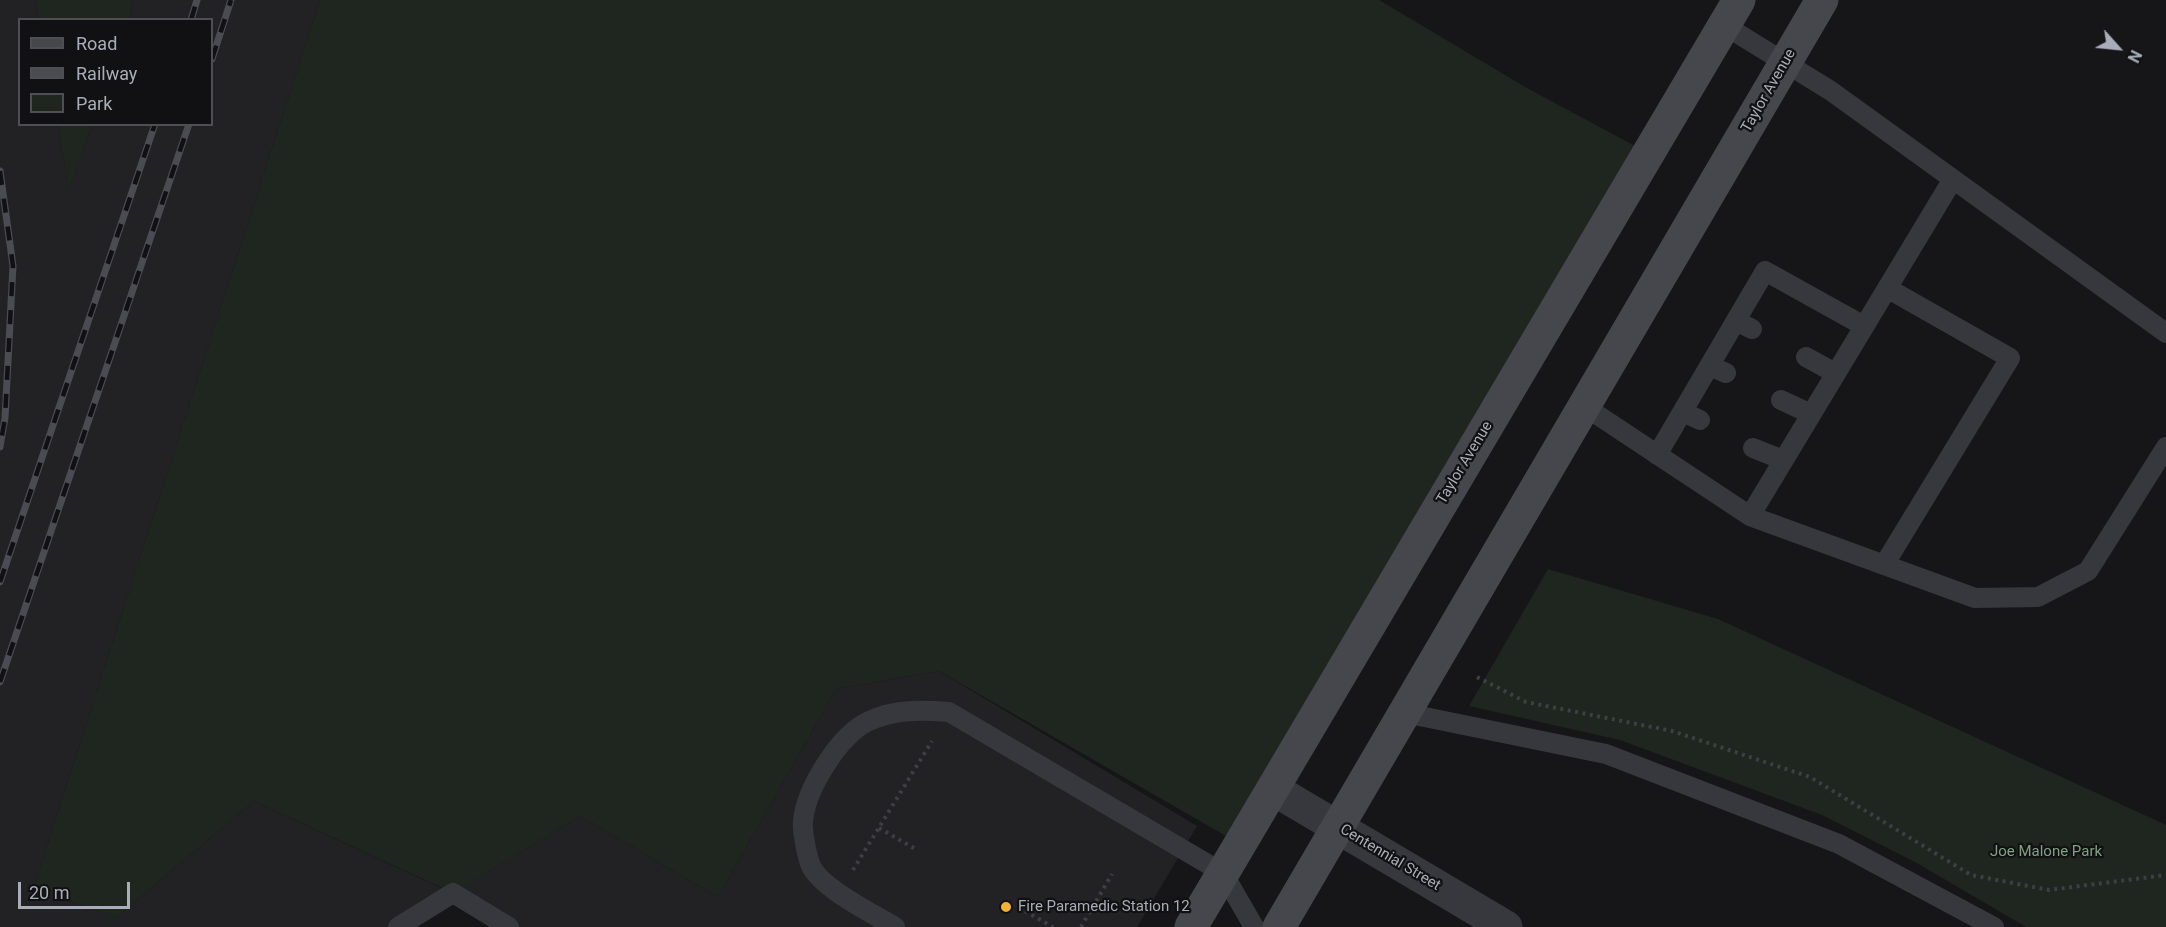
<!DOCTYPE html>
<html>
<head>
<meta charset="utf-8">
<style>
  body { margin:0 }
  #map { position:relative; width:2166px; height:927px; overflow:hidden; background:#161618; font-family:Roboto,sans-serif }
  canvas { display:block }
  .legend { position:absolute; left:18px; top:18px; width:195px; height:108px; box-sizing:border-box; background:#111113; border:2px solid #4d4f55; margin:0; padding:8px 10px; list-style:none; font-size:18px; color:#a8adb8 }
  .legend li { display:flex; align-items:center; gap:12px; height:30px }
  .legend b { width:30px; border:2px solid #4d4f55 }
  .north { position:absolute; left:2088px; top:18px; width:60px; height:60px; -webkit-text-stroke:4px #111113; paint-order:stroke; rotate:117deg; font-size:16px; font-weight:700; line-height:24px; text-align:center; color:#a8adb8 }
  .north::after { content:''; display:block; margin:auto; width:21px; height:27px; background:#a8adb8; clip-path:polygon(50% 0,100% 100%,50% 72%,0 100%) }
  .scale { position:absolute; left:18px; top:882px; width:112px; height:27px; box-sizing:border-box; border:3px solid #a8adb8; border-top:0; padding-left:8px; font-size:18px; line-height:21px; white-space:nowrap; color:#a8adb8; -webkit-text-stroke:4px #111113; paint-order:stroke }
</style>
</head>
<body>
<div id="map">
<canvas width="2166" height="927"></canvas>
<ul class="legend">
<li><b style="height:8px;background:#45474d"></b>Road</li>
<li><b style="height:8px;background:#4a4c52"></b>Railway</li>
<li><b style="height:16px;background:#1e261f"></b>Park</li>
</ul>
<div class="north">N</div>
<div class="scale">20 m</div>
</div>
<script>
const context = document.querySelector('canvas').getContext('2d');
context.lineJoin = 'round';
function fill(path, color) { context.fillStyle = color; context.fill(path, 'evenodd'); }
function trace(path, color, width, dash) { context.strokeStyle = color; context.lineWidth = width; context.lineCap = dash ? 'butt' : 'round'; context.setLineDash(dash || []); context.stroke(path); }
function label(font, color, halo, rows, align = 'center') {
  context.font = font + ' Roboto,sans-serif'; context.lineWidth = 4.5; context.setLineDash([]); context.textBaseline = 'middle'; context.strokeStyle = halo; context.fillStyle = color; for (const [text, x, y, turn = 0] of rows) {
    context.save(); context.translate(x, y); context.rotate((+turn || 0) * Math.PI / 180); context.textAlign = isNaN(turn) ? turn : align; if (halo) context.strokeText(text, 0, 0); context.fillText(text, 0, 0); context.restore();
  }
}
fill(new Path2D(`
  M0,0H36L39,19L20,20V124L58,125L69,189L92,125L212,124V20L128,19L134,0H320L33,889L117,917L254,801L452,893L580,816L718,897L836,689L939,671L1197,826L1137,927H510L453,893L398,927H0Z`), '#222225');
fill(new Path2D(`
  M36,0H134L128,19L39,20Z
  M320,0H1379L1527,88L1648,153L1240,844L939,671L836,689L718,897L580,816L453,893L254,801L117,917L33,889Z
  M58,125H92L69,190Z
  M1548,569L1718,619L2166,825V927H2026L1915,862L1822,815L1620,740L1469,706Z`), '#1e261f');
trace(new Path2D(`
  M1477,677L1526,702L1672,731L1810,777L1971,875L2049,890L2166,875
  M879,828L917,850
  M853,870L932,741
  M1025,911L1053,927
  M1081,927L1112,874`), '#3d3f44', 4, [3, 4.5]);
trace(new Path2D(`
  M1724,25L1831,91L2166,333
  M1736,321L1752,329
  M1806,357L1835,373
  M1710,366L1726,373
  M1781,400L1811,414
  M1584,406L1750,516L1975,598L2038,597L2088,571L2166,447
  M1683,412L1700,420
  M1753,448L1783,460
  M1657,455L1765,271L1864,326
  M1750,516L1953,179
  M1884,565L2010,358L1887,288
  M1405,713L1606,754L1839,844L1994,927
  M398,927L453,893L509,927
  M895,927C874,914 822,889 811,866C807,856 802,832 803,821C806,789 839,735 869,721C895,709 921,710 949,712L1223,873L1254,927`), '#37383d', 20);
trace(new Path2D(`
  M1273,789L1506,927`), '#37383d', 33);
trace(new Path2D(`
  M1191,927L1739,0
  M1279,927L1822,0`), '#45474d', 33);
const rail = new Path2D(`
  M191,20L197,0
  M212,59L231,0
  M0,171L13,266L5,418L0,447
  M0,582L155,124
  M0,682L189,124`);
trace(rail, '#4a4c52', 7);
trace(rail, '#111113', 4.5, [14]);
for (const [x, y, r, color] of [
  [1006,907,6,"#f2b134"]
]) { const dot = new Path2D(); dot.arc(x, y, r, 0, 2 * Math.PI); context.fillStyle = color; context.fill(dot); trace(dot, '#111113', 2); }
label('15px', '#a8adb8', '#111113', [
  ["Taylor Avenue",1769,91,-60],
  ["Taylor Avenue",1465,463,-59],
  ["Centennial Street",1390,858,31]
]);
label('15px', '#7fa381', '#111113', [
  ["Joe Malone Park",2046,852]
]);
label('15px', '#a8adb8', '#111113', [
  ["Fire Paramedic Station 12",1018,907]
], 'left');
</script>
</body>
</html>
